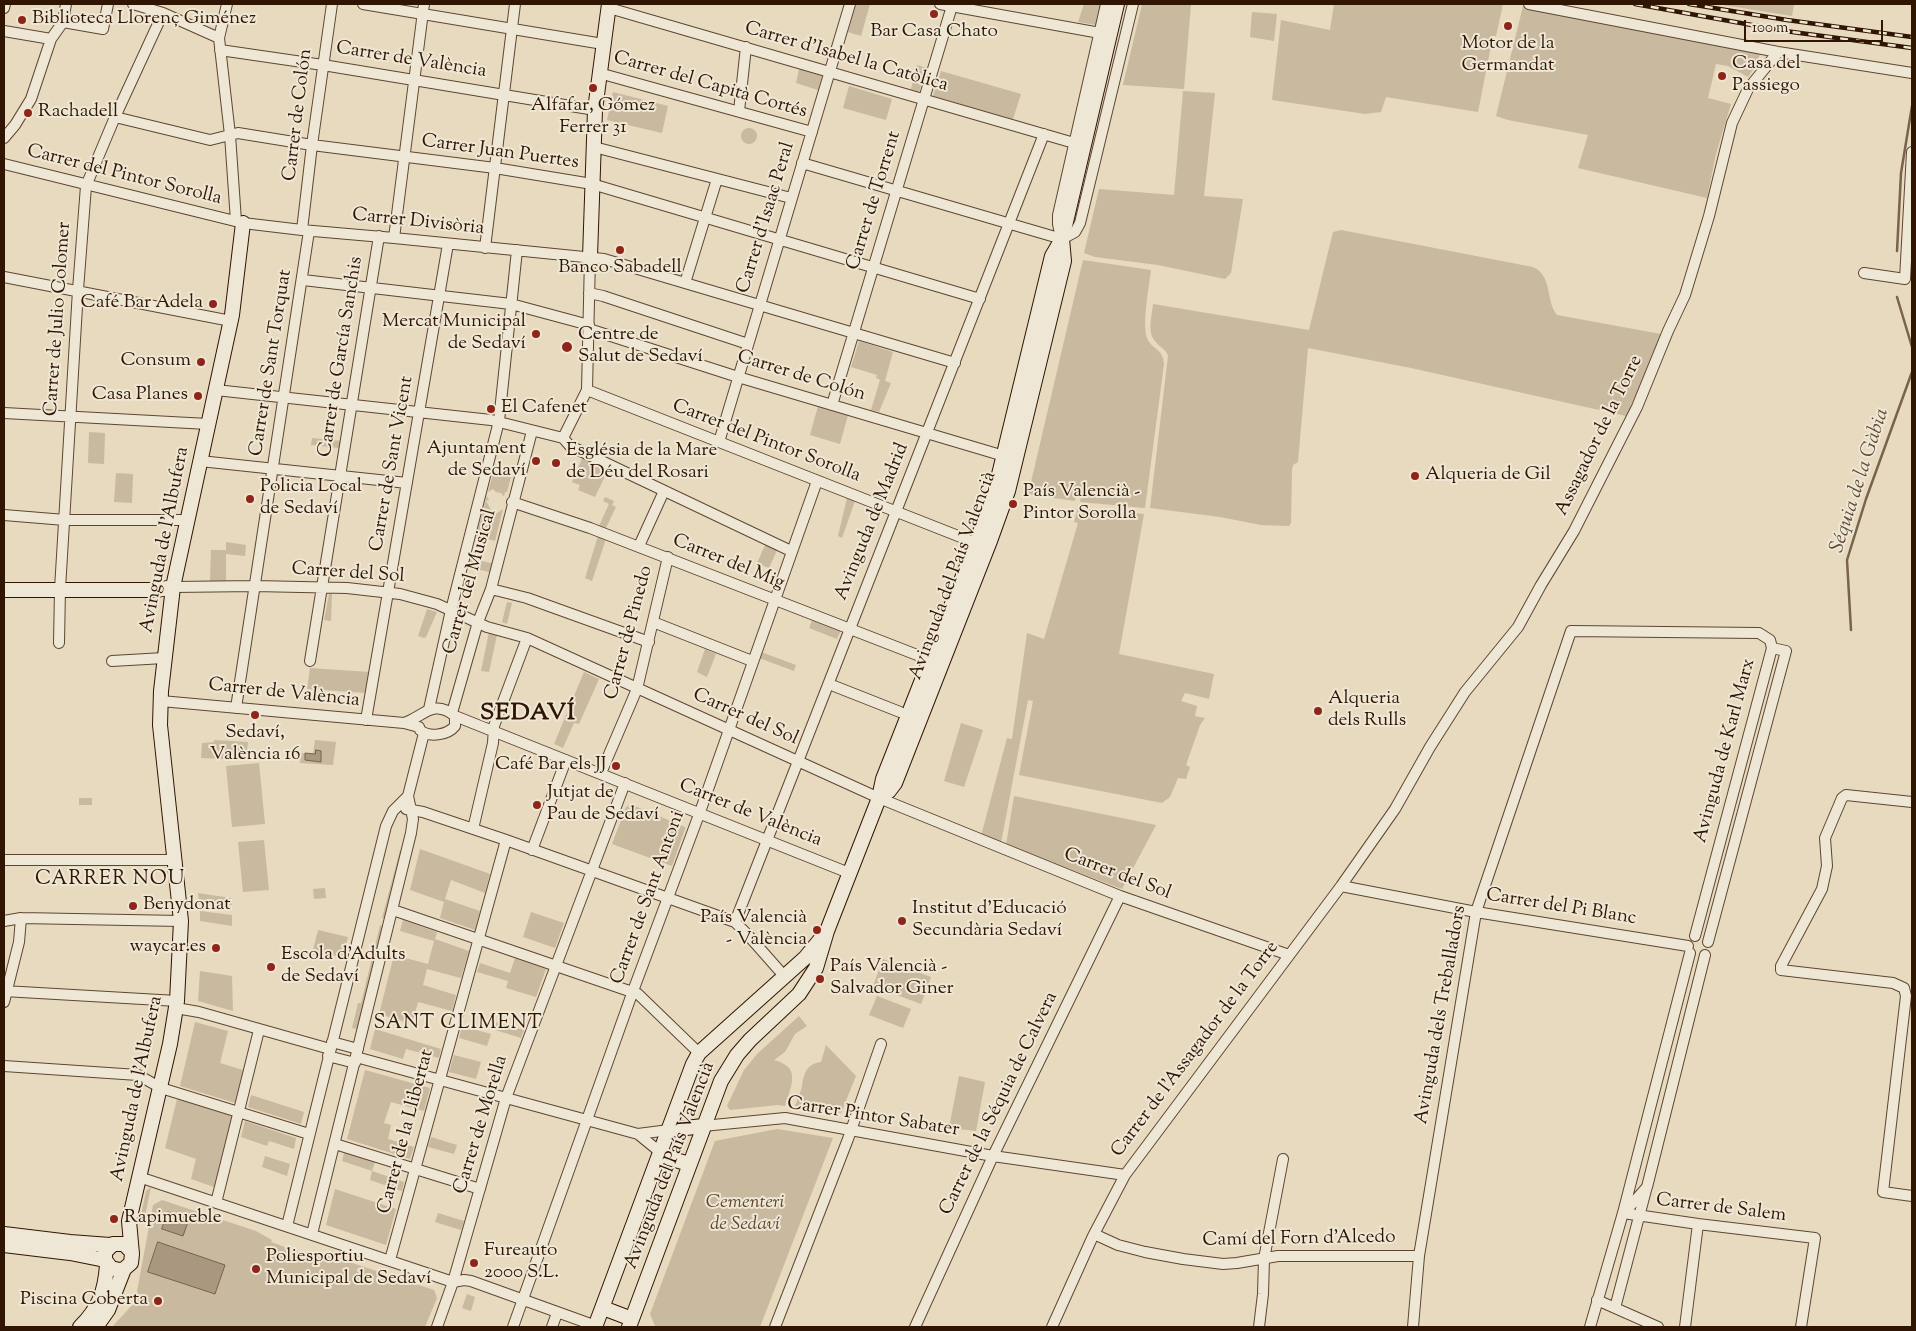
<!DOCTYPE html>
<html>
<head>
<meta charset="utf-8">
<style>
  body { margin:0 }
  #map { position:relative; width:1916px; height:1331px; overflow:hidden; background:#e7dabf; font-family:"Sorts Mill Goudy",serif }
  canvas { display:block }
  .frame { position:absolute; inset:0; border:5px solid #301503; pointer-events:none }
  .scale { position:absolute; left:1744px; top:20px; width:139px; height:22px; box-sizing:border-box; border:2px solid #301503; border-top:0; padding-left:6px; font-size:15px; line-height:18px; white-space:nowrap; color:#301503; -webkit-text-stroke:4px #efe7d5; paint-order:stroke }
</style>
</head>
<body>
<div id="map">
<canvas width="1916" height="1331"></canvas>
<div class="frame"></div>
<div class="scale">100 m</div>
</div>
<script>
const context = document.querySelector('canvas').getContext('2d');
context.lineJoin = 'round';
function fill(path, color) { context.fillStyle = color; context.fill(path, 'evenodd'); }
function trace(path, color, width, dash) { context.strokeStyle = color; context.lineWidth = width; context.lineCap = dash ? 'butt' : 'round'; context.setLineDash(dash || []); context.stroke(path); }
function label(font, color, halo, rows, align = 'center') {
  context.font = font + ' "Sorts Mill Goudy",serif'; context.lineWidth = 4; context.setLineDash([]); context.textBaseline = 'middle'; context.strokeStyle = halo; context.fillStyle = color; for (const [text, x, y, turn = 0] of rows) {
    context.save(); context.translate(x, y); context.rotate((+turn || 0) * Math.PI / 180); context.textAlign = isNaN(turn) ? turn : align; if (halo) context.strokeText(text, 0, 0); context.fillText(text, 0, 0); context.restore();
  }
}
fill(new Path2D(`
  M856,4H870L861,36L848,32Z
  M1084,4H1101L1096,25L1078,22Z
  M1142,4H1191L1184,89L1123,85Z
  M1334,4H1503L1496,36H1493L1478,112L1386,97L1381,112L1365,114L1272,100L1281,20L1330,30Z
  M1717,4H1794L1792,16Z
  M1523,6L1760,54L1756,65L1748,77L1728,66L1716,64L1708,98L1731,104L1716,154L1707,198L1578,168L1588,135L1508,120L1496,116Z
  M1252,12L1277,14L1274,41L1250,37Z
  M917,65L927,68L919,92L911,89Z
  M799,69L822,76L818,90L796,83Z
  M941,71L1021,94L1013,119L933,96Z
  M849,86L892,99L886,120L843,108Z
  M1183,91L1215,93L1204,196L1243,199L1231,273L1225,279L1158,265L1095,257L1084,253L1099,189L1174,195Z
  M613,92L668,106L662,133L607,120Z
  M741 136a8 8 0 1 1 16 0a8 8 0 1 1-16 0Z
  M1341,230L1533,267C1553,276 1545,300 1557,315L1661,334L1644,378L1626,416L1411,368L1308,348L1298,462L1293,465L1292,470L1291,523L1289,526L1261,525L1220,517L1150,508L1168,356C1166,349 1159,347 1155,341C1147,332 1152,315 1153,304L1309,330L1333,232Z
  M1083,260L1151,270C1149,286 1142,325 1147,338C1152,350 1163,348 1164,364L1145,508L1080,502L1082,491L1077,490L1075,501L1026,494L1031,482Z
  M859,341L893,352L885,381L891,383L879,412L871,410L880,380L876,378L877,375L851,367Z
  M818,406L848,415L840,444L810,435Z
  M89,432L105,433L104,464L88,463Z
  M312,438L341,441L339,448L311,445Z
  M583,456L609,468L595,497L578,490L580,485L572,482Z
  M116,473L133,474L132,503L114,502Z
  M493,474L511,477L507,492H505L504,497L501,493L496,492L493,489L488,492Z
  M487,496L489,500L486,501L494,515L503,509L495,541L476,536Z
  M605,497L614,501L612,505L616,507L606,528L599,526L609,504L603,501Z
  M847,498L855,501L842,538L838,536Z
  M1078,508L1144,514L1119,654L1214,674L1209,699L1185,693L1181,701L1197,706L1195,716L1205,718L1200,725L1186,765L1190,767L1186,779L1178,778L1170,797L1162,803L1019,775L1033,701L1028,700L1001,843L981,836L1007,738L1012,739L1027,633L1044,639L1078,523L1074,522Z
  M598,536L606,539L592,581L585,578Z
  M226,542L246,545L245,556L226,554V581H210L211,550H226Z
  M766,543L778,548L769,568L757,563Z
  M470,558L495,564L493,573L468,567Z
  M329,594H332L331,621L324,620Z
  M507,602L512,603L507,624L502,622Z
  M427,609L437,612L426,637L424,638L418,636Z
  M813,618L842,628L837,639L809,628Z
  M489,632L497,635L489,672L481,671Z
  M705,649L716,654L707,677L697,672Z
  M761,652L796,665L794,671L759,658Z
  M310,668L370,672L366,693L307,689Z
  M584,672L599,679L579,724L574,723L563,748L554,744Z
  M961,723L983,730L964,787L944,781Z
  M214,740L248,742L246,760L201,758L202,743L214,742Z
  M315,740L336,742L333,765L300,763L301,753L313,754Z
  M259,763L265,824L232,827L226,766Z
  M1014,796L1156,825L1122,889L1006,845Z
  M79,798H92V805H79Z
  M630,804L685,827V829L672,866L612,844L626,807Z
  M264,840L269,890L243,892L238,842Z
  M420,849L490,874L485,893L451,880L445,899L480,911L475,930L440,918L444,902L410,890Z
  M400,850H402L384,918H382Z
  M325,888L326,898L314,899L313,889Z
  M198,893L231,898L232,905L199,900Z
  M200,911L232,915V926L200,921Z
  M531,912L564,923L555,948L523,937Z
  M403,920L437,932L435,939L469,951L461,978L427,969L423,985L456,995L452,1011L418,1002L412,1024L379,1014L394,955L428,964L434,941L400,931Z
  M380,925L382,926L357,1029L352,1028L358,1003H361Z
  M318,930L348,937L343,958L313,950Z
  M515,958L546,969L536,997L506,988L508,981L477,972L480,963L510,973Z
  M883,959L931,977L921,1004L873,986Z
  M200,971L232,976L233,1011L198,1001Z
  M877,996L911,1009L903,1028L869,1015Z
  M799,1016L807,1026L795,1034L785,1052L774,1060C802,1067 791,1086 785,1106L778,1105L730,1110L727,1106L744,1070L757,1054Z
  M195,1022L228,1031L220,1063L243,1070L235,1103L180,1086Z
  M495,1022L524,1030L521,1038L492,1029Z
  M462,1026L491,1034L487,1046L459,1038Z
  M375,1029L441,1049L439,1058L406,1049L403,1059L370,1049Z
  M826,1045L856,1076L841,1113L795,1106C797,1100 801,1092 802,1086C804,1074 806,1064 821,1062Z
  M454,1055L481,1062L476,1079L449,1072Z
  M365,1070L430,1088L424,1111L391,1102L384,1123L391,1125L388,1139L414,1147L410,1159L347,1139Z
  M959,1076L985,1082L976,1131L949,1128Z
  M251,1095L304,1112L301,1124L248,1107Z
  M177,1099L232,1116L214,1187L191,1179L196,1159L165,1148Z
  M245,1121L296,1138L294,1149L269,1141L267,1146L241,1137Z
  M777,1129L833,1138L760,1327H659L655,1326L650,1314L715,1141Z
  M431,1137L457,1145L454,1154L428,1147Z
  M344,1153L375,1162L372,1171L342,1161Z
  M265,1156L290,1164L287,1176L262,1167Z
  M372,1171L404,1182L402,1191L370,1180Z
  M151,1187L144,1221L140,1220L146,1191Z
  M335,1189L396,1209L386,1245L326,1225Z
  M162,1200L256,1231L272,1240L271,1242L312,1257L331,1256L434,1290L437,1298L425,1327H112L135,1302L153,1205Z
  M438,1213L464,1221L461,1230L435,1222Z
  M467,1294L475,1297L471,1311L462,1308Z`), '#c8b99f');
const water = new Path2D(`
  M316,750L321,751V762L305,760V753L315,754Z
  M168,1212L189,1219L183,1236L162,1229Z
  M158,1242L225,1265L215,1294L148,1272Z`);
fill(water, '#a9977f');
trace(water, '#79634d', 1);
trace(new Path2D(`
  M1897,251L1901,173L1912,106
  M1897,297L1912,347
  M1851,630L1847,560L1866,499L1912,372`), '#79634d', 2.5);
const street = new Path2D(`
  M133,4L163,13L219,38
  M227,4L219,38L230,135L236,221
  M363,4L603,44
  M940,4L1100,33
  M1529,4L1778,52L1912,73
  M4,8L5,4
  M609,8L1074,143
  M63,22L103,29L108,4
  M4,31L51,39
  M220,50L323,65L595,110
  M599,73L812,132
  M739,111L746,47
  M115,117L210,140L238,133L312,145L495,168L592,184L980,299
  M4,138L15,125L31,99L51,39L63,22L66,4
  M594,147L791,198
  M802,163L1062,239
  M4,164L243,223L302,230L394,238L604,259L955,363
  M302,230L312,145L332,4
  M394,238L424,4
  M1061,238L1058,224V215L1106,4
  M1062,239L1075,232L1080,223L1133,4
  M485,248L515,4
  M1864,273L1905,279L1912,152
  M4,277L231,321
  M303,280L511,304L589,325
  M685,283L717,179
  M589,293L603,296L748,344
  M589,329L738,377L1004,456
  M216,390L491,420L563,438
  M587,390L981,545
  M832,405L952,6
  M4,413L208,424
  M563,438L570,446L791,551
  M563,438L587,390L590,257
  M719,442L850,4
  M200,461L407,483
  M512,502L590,528L930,660
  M4,515L65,520H187
  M639,546L664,491
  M173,587L255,586L347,588L400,594L437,604L487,627L527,638L879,798L1120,896L1289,955
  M491,589L527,598L649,642
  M653,622L752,661
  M59,643L60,589L78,290L86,186L115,117L163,13
  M112,661L164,658
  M310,661L379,236
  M834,686L900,712
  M161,701L404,723L419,727
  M236,708L309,231
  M429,709L451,610L499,421L517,250
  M452,713L478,622L491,589L532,431
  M366,720L448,244
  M404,723C423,717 433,698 455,716L849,873
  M420,730C429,738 448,735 455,726V716
  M601,773L637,689L668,557
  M1912,802L1846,795L1842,798L1825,838L1827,866L1822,889L1781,966V970L1893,983L1904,988L1906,996L1883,1192L1912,1196
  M406,809L423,812L506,840L735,922L747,934L785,977
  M473,829L493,743L494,726L527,638
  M532,850L566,760
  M4,860H175
  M1341,886L1476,912L1688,946
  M393,910L638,994L699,1053
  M4,921L21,918L181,921
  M735,922L1044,134
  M1695,936L1772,648L1786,651L1708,942
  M4,991L177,1001
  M4,1002L19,942L21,918
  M176,1008L199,1012L330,1049
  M332,1042L358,1049
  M328,1056L355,1063
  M356,1057L638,1134L669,1130
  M4,1066L138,1075L161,1088L309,1134
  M703,1126L785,1118L993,1156L1125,1175
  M638,1134L660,1152
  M335,1144L480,1189
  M139,1177L453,1282L464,1280L471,1281L596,1326
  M216,1203L259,1030
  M1623,1213L1698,1224L1815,1238L1801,1327
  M1624,1213L1647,1187L1705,955
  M287,1226L386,826L393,811L408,796L424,733
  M312,1234L411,833L413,819L408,796
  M1094,1234L1118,1245L1145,1252L1183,1259L1223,1264L1237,1263L1278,1256H1419
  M390,1260L506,840
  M1597,1300L1658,1327
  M1615,1308L1646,1190
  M437,1327L453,1282L506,1098L625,783
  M513,1327L633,991L700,812L817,481
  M552,1327L557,1313
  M775,1327L848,1139L881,1044
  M915,1327L993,1156L1120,896
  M1052,1327L1093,1236L1125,1175L1341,886L1395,809L1430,747L1465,692L1518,627L1541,585L1574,531L1637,407L1668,331L1685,295L1709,216L1732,123L1748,89L1778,52
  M1259,1327L1263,1294L1264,1259L1283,1159
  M1413,1327L1419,1256L1476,912L1571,631L1759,633L1770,640L1772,648
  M1590,1327L1623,1213L1690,953
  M1685,1327L1698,1224`);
const secondary = new Path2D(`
  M590,257L595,110L609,4
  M4,590H157L173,587
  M879,798L889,791L895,783L990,541L1008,491L1064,261L1062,239
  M669,1130L703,1126
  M660,1152L669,1158L689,1164
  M4,1234L70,1242L110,1245
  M4,1245L70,1253L105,1260
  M130,1250L124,1244H113L105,1252V1260L111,1268L119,1270L124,1269L131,1263L132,1254L129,1221L170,1044L177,1001L181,921L160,725L161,691L173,587L232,315L243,223
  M603,1308L632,1319
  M80,1327C99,1308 105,1292 107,1265
  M96,1327L108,1310L124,1269
  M595,1327L693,1064L699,1053L805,958L824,935
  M629,1327L721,1081L737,1055L750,1040L799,994L816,968L827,931L879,798L883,779L976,543L996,487L1052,256L1062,239L1117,4`);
trace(street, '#5e4632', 12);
trace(secondary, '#301503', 16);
trace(street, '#efe7d5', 10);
trace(secondary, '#efe7d5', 14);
const rail = new Path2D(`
  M1635,4L1785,31L1912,48
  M1689,4L1787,20L1912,37`);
trace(rail, '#301503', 4.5);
trace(rail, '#efe7d5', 2.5, [8]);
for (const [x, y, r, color] of [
  [934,14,5,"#8f2418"],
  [22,20,5,"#8f2418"],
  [1508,26,5,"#8f2418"],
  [1722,76,5,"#8f2418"],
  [593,88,5,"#8f2418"],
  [28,113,5,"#8f2418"],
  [620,250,5,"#8f2418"],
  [213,304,5,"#8f2418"],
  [536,334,5,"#8f2418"],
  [567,347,6,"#8f2418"],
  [201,362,5,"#8f2418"],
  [198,396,5,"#8f2418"],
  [491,409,5,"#8f2418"],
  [536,461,5,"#8f2418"],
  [556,463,5,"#8f2418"],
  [1415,476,5,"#8f2418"],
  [250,499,5,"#8f2418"],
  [1013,504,5,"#8f2418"],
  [1318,711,5,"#8f2418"],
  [255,715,5,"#8f2418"],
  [616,766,5,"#8f2418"],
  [537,805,5,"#8f2418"],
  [133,906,5,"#8f2418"],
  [902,921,5,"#8f2418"],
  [817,930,5,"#8f2418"],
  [216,948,5,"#8f2418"],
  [271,967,5,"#8f2418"],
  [820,979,5,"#8f2418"],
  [114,1219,5,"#8f2418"],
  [474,1263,5,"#8f2418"],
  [256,1269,5,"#8f2418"],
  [158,1301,5,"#8f2418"]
]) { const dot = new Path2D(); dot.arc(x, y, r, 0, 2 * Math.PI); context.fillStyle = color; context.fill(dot); trace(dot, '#efe7d5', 2); }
label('19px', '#301503', '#efe7d5', [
  ["Biblioteca Llorenç Giménez",32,20],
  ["Bar Casa Chato",934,33,"center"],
  ["Motor de la",1508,45,"center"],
  ["Germandat",1508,67,"center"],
  ["Casa del",1732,65],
  ["Passiego",1732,87],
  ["Alfafar, Gómez",593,107,"center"],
  ["Ferrer 31",593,129,"center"],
  ["Rachadell",38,113],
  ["Banco Sabadell",620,269,"center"],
  ["Café Bar Adela",203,304,"right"],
  ["Mercat Municipal",526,323,"right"],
  ["de Sedaví",526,345,"right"],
  ["Centre de",578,336],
  ["Salut de Sedaví",578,358],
  ["Consum",191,362,"right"],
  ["Casa Planes",188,396,"right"],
  ["El Cafenet",501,409],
  ["Ajuntament",526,450,"right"],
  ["de Sedaví",526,472,"right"],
  ["Església de la Mare",566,452],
  ["de Déu del Rosari",566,474],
  ["Alqueria de Gil",1425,476],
  ["Policia Local",260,488],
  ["de Sedaví",260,510],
  ["País Valencià -",1023,493],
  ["Pintor Sorolla",1023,515],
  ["Alqueria",1328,700],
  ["dels Rulls",1328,722],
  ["Sedaví,",255,734,"center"],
  ["València 16",255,756,"center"],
  ["Café Bar els JJ",606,766,"right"],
  ["Jutjat de",547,794],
  ["Pau de Sedaví",547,816],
  ["Benydonat",143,906],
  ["Institut d'Educació",912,910],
  ["Secundària Sedaví",912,932],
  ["País Valencià",807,919,"right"],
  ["- València",807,941,"right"],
  ["waycar.es",206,948,"right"],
  ["Escola d'Adults",281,956],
  ["de Sedaví",281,978],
  ["País Valencià -",830,968],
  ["Salvador Giner",830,990],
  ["Rapimueble",124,1219],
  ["Fureauto",484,1252],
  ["2000 S.L.",484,1274],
  ["Poliesportiu",266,1258],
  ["Municipal de Sedaví",266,1280],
  ["Piscina Coberta",148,1301,"right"]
], 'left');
label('19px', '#301503', '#efe7d5', [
  ["Carrer d'Isabel la Catòlica",846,58,16],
  ["Carrer de València",411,61,9],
  ["Carrer del Capità Cortés",710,86,16],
  ["Carrer de Colón",299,115,-83],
  ["Carrer Juan Puertes",500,153,8],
  ["Carrer del Pintor Sorolla",124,176,14],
  ["Carrer de Torrent",875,201,-73],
  ["Carrer d'Isaac Peral",767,218,-73],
  ["Carrer Divisòria",418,223,6],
  ["Carrer de Julio Colomer",59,319,-86],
  ["Carrer de García Sanchis",342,357,-81],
  ["Carrer de Sant Torquat",272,363,-81],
  ["Carrer de Colón",801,377,17],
  ["Assagador de la Torre",1600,436,-64],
  ["Carrer del Pintor Sorolla",766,442,21],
  ["Carrer de Sant Vicent",393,464,-80],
  ["Avinguda de Madrid",873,522,-68],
  ["Avinguda de l'Albufera",166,540,-79],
  ["Carrer del Mig",728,563,22],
  ["Carrer del Sol",348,574,4],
  ["Avinguda del País Valencià",954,576,-70],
  ["Carrer del Musical",471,582,-74],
  ["Carrer de Pinedo",630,633,-75],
  ["Carrer de València",284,694,6],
  ["Carrer del Sol",745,718,24],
  ["Avinguda de Karl Marx",1726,751,-75],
  ["Carrer de València",750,814,22],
  ["Carrer del Sol",1117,875,21],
  ["Carrer de Sant Antoni",649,898,-70],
  ["Carrer del Pi Blanc",1561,908,9],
  ["Avinguda dels Treballadors",1442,1015,-80],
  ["Carrer de l'Assagador de la Torre",1196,1050,-53],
  ["Avinguda de l'Albufera",138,1089,-78],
  ["Carrer de la Séquia de Calvera",1000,1104,-64],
  ["Carrer Pintor Sabater",873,1118,9],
  ["Carrer de Morella",482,1125,-73],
  ["Carrer de la Llibertat",407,1132,-75],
  ["Avinguda del País Valencià",671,1166,-69],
  ["Carrer de Salem",1721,1209,7],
  ["Camí del Forn d'Alcedo",1299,1240,-1]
]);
label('italic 19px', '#5e4632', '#efe7d5', [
  ["Cementeri",745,1204],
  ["de Sedaví",745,1226]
]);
label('italic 20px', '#604935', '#efe7d5', [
  ["Séquia de la Gàbia",1861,481,-72]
]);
context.letterSpacing = '1px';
label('20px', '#301503', '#efe7d5', [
  ["CARRER NOU",110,881],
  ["SANT CLIMENT",458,1025]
]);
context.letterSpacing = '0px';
context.letterSpacing = '1px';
label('bold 24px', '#301503', '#efe7d5', [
  ["SEDAVÍ",528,715]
]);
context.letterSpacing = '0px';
</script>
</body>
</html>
